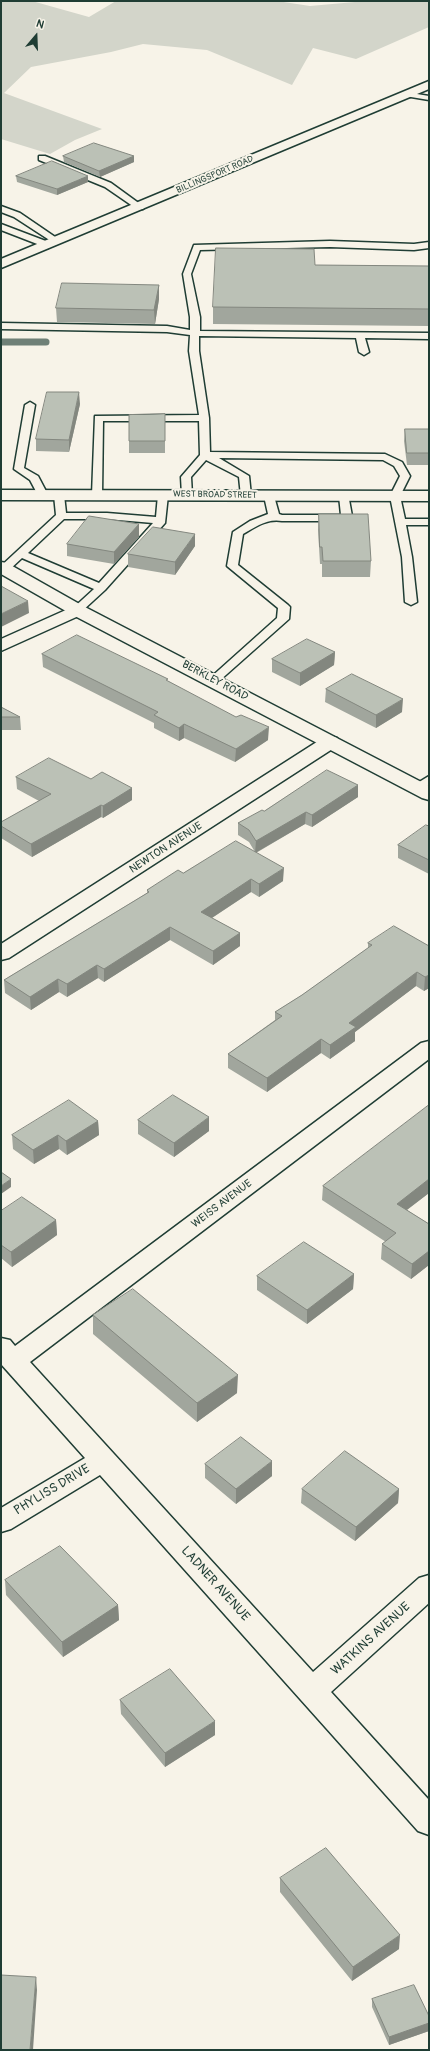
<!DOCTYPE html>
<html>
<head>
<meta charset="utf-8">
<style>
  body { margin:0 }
  #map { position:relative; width:430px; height:2051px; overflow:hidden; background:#f7f3e8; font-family:Pangolin,sans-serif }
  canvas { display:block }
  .frame { position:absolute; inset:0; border:2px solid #1f3d34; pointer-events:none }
  .north { position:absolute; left:16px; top:16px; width:40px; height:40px; -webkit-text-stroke:3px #f7f3e8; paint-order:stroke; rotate:19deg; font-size:11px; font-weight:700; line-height:16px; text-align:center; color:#1f3d34 }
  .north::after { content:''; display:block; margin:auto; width:14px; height:18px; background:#1f3d34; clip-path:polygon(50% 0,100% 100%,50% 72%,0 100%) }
</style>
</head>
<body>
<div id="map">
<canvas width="430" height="2051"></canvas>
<div class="frame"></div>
<div class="north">N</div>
</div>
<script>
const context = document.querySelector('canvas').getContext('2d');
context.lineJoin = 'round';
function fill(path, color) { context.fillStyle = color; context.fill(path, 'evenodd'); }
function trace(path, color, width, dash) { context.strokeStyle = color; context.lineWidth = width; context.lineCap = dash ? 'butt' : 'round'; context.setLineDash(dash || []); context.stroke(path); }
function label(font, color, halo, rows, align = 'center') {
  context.font = font + ' Pangolin,sans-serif'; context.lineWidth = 4; context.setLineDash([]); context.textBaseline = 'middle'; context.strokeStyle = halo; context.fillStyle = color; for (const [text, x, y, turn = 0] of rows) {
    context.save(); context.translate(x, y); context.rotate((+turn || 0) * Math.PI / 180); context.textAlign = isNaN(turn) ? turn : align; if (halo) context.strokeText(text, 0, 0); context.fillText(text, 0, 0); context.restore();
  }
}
fill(new Path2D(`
  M1,1H32L89,17L116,1H277L310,6L366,1H429V27L356,59L313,48L292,85L207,50L143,44L111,52L31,67L4,93L102,129L75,140L50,154L1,139Z`), '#d3d5ca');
trace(new Path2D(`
  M1,342H46`), '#6f8077', 7);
const lane = new Path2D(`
  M405,92L429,96V100L405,96Z
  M39,156H45L111,183L144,207L143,209H137L105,187L39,160Z
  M1,206L20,213L61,241L57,244L54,243L14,217L1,212Z
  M1,224L51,243L52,245L48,248L45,247L1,230Z
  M330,241L414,244L429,242V248L414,250L330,247L200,250L191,274L200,317V331L429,333V339L365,338L369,352L364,355L359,352L356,338L199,336V351L209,418L210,452L385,454L402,462L410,476L400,496L405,519H429V525H406L412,557L417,602L411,605L405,602L402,557L390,496L400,476L394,466L383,460L219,458L249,476L251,496L246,499L241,496L239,477L206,460L191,477L192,495L187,498L182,495L181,477L200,455L199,421H103L102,495L101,497H93L92,495L95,416L199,415L189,351L190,335L167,332L1,329V323L167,326L190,330V317L183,274L194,245Z
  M30,402L35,405L24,468L38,476L48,495L43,498L39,497L30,480L14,469L25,405Z
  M59,492L64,495L66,513H107L156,517L158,495L163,492L168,495L165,523L105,590L81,612L77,613L71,610L94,589L22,558L8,571L1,572V566L56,515L54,495ZM64,519H107L153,523L99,583L28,553Z
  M269,493L274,496L279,514L282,515H341L339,496L344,493L348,494L352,516L343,521H282C268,518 255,527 243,534L238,565L288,605L290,607L289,619L218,682H210L208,680L210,678L277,618L278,608L227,566L233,532L250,521L268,514L264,496Z
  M429,776V785L421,790H413L411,787Z`);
const street = new Path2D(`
  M77,605L83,606L86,610L83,614L1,651V639Z
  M330,736L337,738L339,742L337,746L9,958L1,960V944L323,738Z
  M429,1041V1059L30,1362L313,1672L419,1578L429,1575V1603L331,1692L429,1800V1835L418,1831L100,1475L11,1529L1,1532V1508L85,1458L1,1364V1338L10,1340L15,1346L421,1043Z`);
const secondary = new Path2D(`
  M429,81V89L1,268V259Z
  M1,490L429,491V501L1,500Z
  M1,562L7,563L83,606L429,786V800L422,798L71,614L1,574Z`);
trace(lane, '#1f3d34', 3);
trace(street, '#1f3d34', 3);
trace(secondary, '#1f3d34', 3);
fill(lane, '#f7f3e8');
fill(street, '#f7f3e8');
fill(secondary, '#f7f3e8');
fill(new Path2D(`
  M63,156H134V162L100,177L64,162Z
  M16,176L88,182L57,195L17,182Z
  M315,265L429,266V326L213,324V307Z
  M159,285V299L155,324L57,322L56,308Z
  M80,404L69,452L36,451V439Z
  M165,414V453H129V441Z
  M405,429H429V465H407L404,441Z
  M319,514L371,561L370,577H322V564H320L318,530Z
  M139,524V537L114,564L67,556V544Z
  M195,546L175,575L128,567V554Z
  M335,652L334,665L300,686L272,672V659Z
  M42,654L168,681L268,740L235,762L184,738L179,741L154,728V723L43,667Z
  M326,689L402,712L376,728L325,702Z
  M1,707L20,717L21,730H1Z
  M16,777L91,779L132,788V800L103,818L101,817L32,857L1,838V822L39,801L17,789Z
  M358,785V797L312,827L305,824L256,853L283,881L259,897L251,892L212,918L240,933V946L213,965L170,940L104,982L98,978L67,997L59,992L31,1010L5,993L4,980L147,893V890L183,873L255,852L249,842L238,835V823L264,811Z
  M429,826V874L398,858V845Z
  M368,943L429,946V988L424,991L416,986L355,1032V1041L330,1059L321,1053L267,1092L228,1068V1054L275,1020V1012L302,995L368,948Z
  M429,1095V1193L407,1210L429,1224V1265L411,1279L381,1259L382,1244L386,1242L322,1200L323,1186L429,1105H428Z
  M138,1120L209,1131L174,1157L138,1134Z
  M98,1121L99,1135L67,1155L59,1149L34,1164L13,1149L12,1135Z
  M1,1211L56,1220L57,1235L12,1267L1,1258Z
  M354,1274L353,1289L307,1324L257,1290V1276Z
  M93,1315L237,1393L197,1422L93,1334Z
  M205,1464L272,1476L236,1504L205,1478Z
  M302,1489H399L398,1503L355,1541L301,1503Z
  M5,1580L118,1605L119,1620L63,1657L6,1595Z
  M120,1700L215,1735L165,1767L121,1714Z
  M280,1878L399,1949L352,1981L280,1892Z
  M372,1999L429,2016V2031L389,2045L372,2007Z`), '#a1a69d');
fill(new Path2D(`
  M134,156V162L100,177L99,171Z
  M88,176V182L57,195V189Z
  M159,285V299L155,324L154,310Z
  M79,392L80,404L69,452V440Z
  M139,524V537L114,564V552Z
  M195,534V546L175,575V562Z
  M28,601L29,613L1,627V614Z
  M335,652L334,665L300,686V673Z
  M403,699L402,712L376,728V715Z
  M184,724V738L179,741V728Z
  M269,727L268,740L235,762L236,749Z
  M358,785V797L312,827V815Z
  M132,788V800L103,818V806Z
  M101,805V817L32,857L31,844Z
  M306,812L305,824L255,853L256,841Z
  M284,868L283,881L259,897V884Z
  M251,879V892L201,925V912Z
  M170,927V940L104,982V969Z
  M240,933V946L213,965V951Z
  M97,965L98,978L67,997V984Z
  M417,972L416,986L355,1032V1041L330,1059V1045L349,1023Z
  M429,975V988L424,991L425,977Z
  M58,979L59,992L31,1010L30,997Z
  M321,1039V1053L267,1092V1078Z
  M209,1117V1131L174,1157V1143Z
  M98,1121L99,1135L67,1155L66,1141Z
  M58,1135L59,1149L34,1164L33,1150Z
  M11,1179V1187L1,1194V1186Z
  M429,1179V1193L396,1218L397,1204Z
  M56,1220L57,1235L12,1267L11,1252Z
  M429,1251V1265L411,1279L412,1264Z
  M354,1274L353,1289L307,1324V1310Z
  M238,1375L237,1393L197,1422V1403Z
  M272,1461V1476L236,1504V1489Z
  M399,1489L398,1503L355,1541L356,1527Z
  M118,1605L119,1620L63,1657L62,1642Z
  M215,1721V1735L165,1767V1753Z
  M400,1935L399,1949L352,1981L353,1967Z
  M36,1977L37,1990L33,2050H30Z
  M429,2023V2031L389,2045V2037Z`), '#83877f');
const building = new Path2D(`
  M94,143L134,156L99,171L63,156Z
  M52,161L88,176L57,189L16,176Z
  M216,248L314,249L315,265L429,266V309L213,307Z
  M62,283L159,285L154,310L56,308Z
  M47,392H79L69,440L36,439Z
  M165,414V441H129V415Z
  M405,429H429V453H407Z
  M319,514H368L371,561H323L322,547H320Z
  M89,516L139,524L114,552L67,544Z
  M153,527L195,534L175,562L128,554Z
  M1,586L28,601L1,614Z
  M77,635L168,679L166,680L236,717L241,715L269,727L236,749L184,724L179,728L154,715L158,712L42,654Z
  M307,639L335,652L300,673L272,659Z
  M352,674L403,699L376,715L326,689Z
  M1,707L20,717H1Z
  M49,758L91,779L102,772L132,788L103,806L101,805L31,844L1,826V822L51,794L16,777Z
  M327,770L358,785L312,815L306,812L256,841L249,830L238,823L262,810L264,811Z
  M426,825L429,826V860L398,845Z
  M236,841L284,868L259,884L251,879L201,912L240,933L213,951L170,927L104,969L97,965L67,984L58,979L30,997L4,980L149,892L147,890L178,870L183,873Z
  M394,926L429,946V975L425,977L417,972L349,1023L356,1027L330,1045L321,1039L267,1078L228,1054L282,1016L275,1012L302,995L372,945L368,943Z
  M173,1095L209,1117L174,1143L138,1120Z
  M69,1100L98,1121L66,1141L58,1135L33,1150L12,1135Z
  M429,1105V1179L397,1204L429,1224V1251L412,1264L382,1244L396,1233L323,1186Z
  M1,1172L11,1179L1,1186Z
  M22,1197L56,1220L11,1252L1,1245V1211Z
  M304,1242L354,1274L307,1310L257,1276Z
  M133,1289L238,1375L197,1403L93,1315Z
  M241,1437L272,1461L236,1489L205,1464Z
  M345,1451L399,1489L356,1527L302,1489Z
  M60,1546L118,1605L62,1642L5,1580Z
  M170,1669L215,1721L165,1753L120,1700Z
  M326,1848L400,1935L353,1967L280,1878Z
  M1,1975L36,1977L30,2050H1Z
  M414,1985L429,2016V2023L389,2037L372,1999Z`);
fill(building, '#bbc1b6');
trace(building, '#83877f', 1);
label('9px', '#1f3d34', '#f7f3e8', [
  ["BILLINGSPORT ROAD",215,175,-23],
  ["WEST BROAD STREET",215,495,1]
]);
label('11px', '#1f3d34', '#f7f3e8', [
  ["BERKLEY ROAD",215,681,28],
  ["NEWTON AVENUE",166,848,-33],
  ["WEISS AVENUE",222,1204,-37]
]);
label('13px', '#1f3d34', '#f7f3e8', [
  ["PHYLISS DRIVE",52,1490,-31],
  ["LADNER AVENUE",215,1584,48],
  ["WATKINS AVENUE",371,1639,-42]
]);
</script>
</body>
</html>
